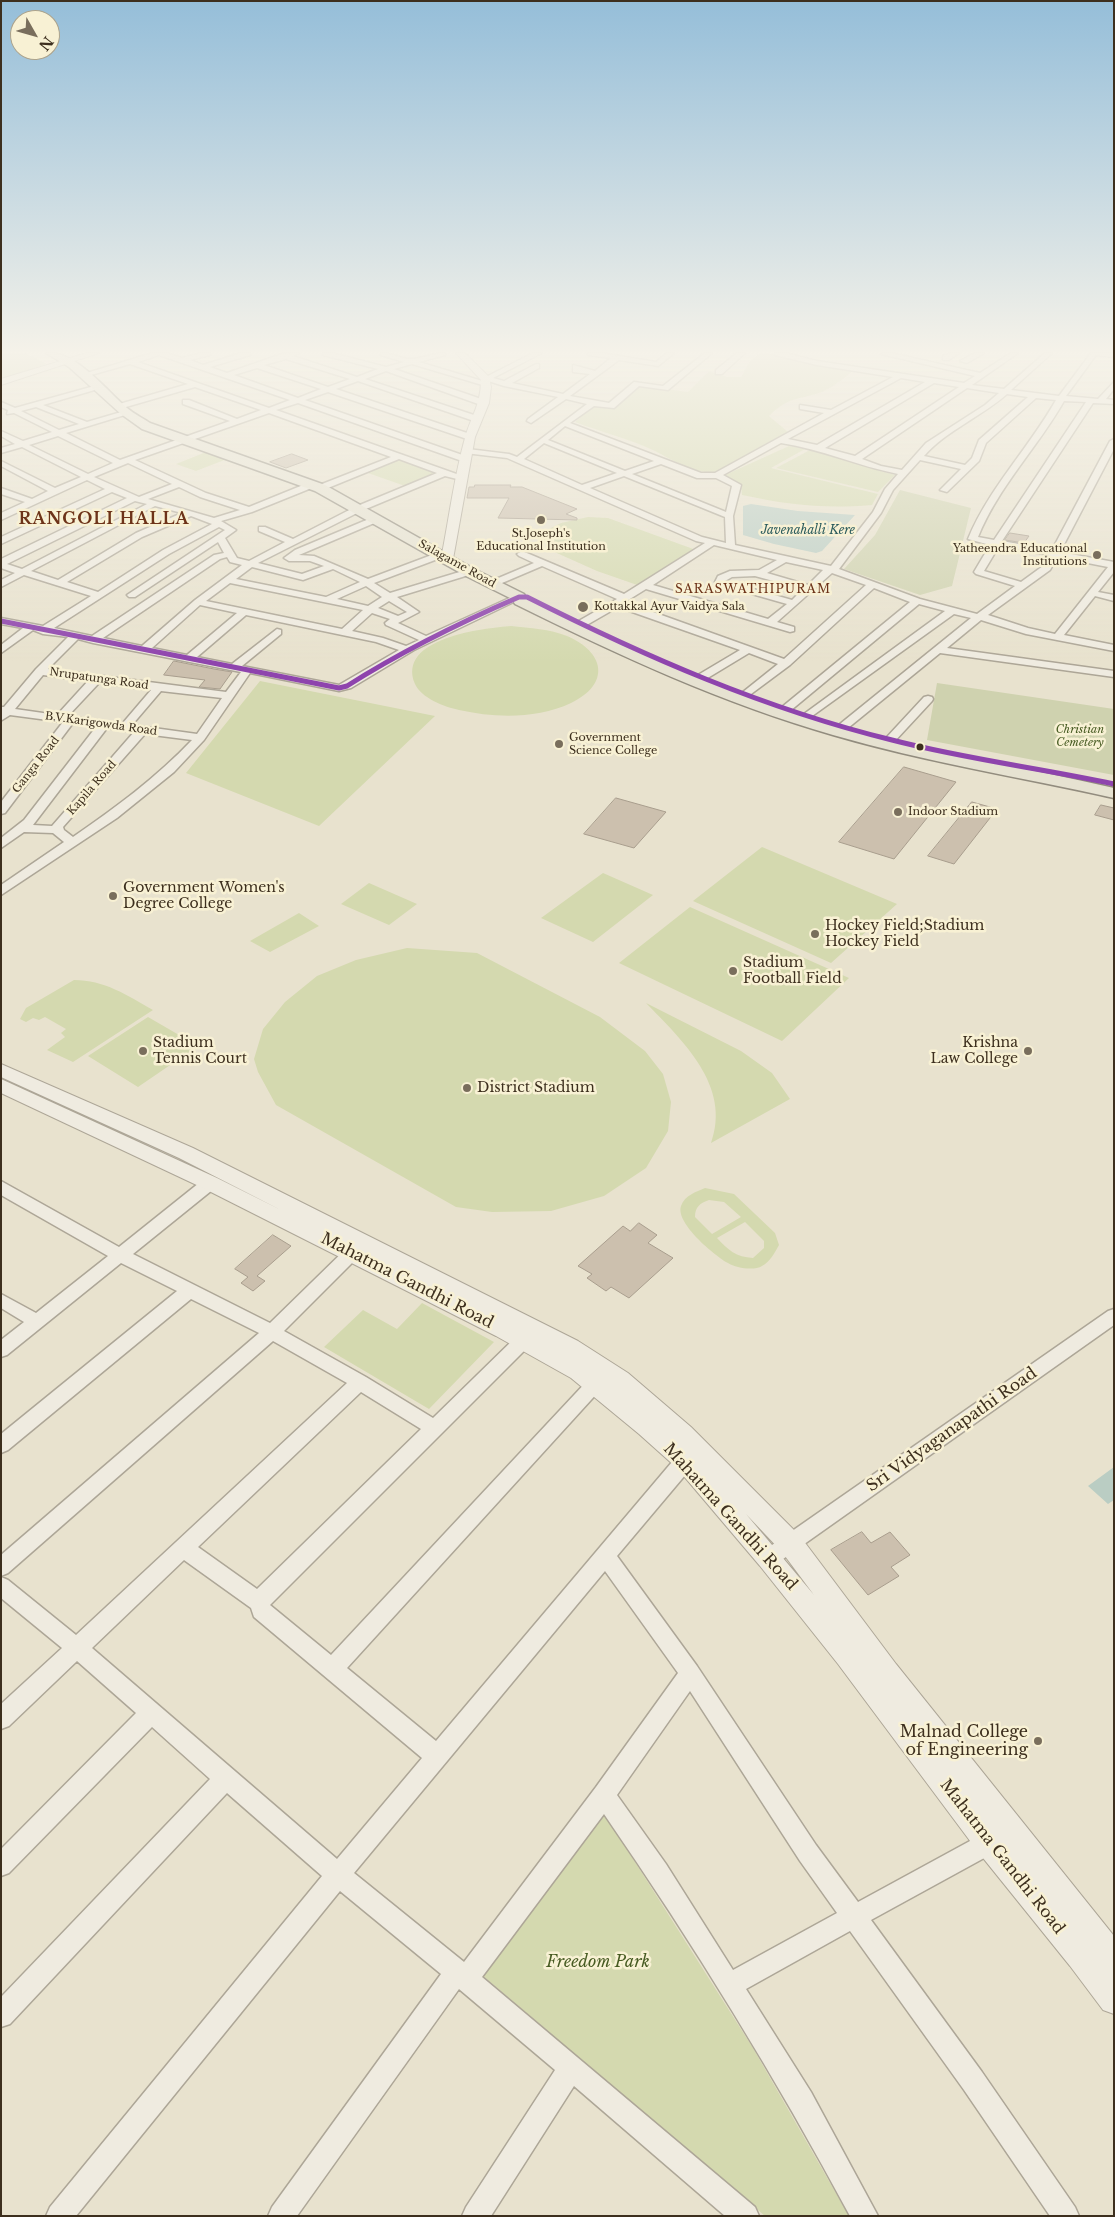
<!DOCTYPE html>
<html>
<head>
<meta charset="utf-8">
<style>
  body { margin:0 }
  #map { position:relative; width:1115px; height:2217px; overflow:hidden; background:#e8e2ce; font-family:"Libre Baskerville",serif }
  canvas { display:block }
  .frame { position:absolute; inset:0; border:2px solid #3d2f1e; pointer-events:none }
  .north { position:absolute; left:10px; top:10px; width:50px; height:50px; box-sizing:border-box; background:#f8f1d4; border:1px solid #ada38b; border-radius:50%; rotate:128deg; font-size:14px; font-weight:700; line-height:20px; text-align:center; color:#3d2f1e }
  .north::after { content:''; display:block; margin:auto; width:18px; height:22px; background:#796e5c; clip-path:polygon(50% 0,100% 100%,50% 72%,0 100%) }
</style>
</head>
<body>
<div id="map">
<canvas width="1115" height="2217"></canvas>
<div class="frame"></div>
<div class="north">N</div>
</div>
<script>
const context = document.querySelector('canvas').getContext('2d');
context.lineJoin = 'round';
function fill(path, color) { context.fillStyle = color; context.fill(path, 'evenodd'); }
function trace(path, color, width, dash) { context.strokeStyle = color; context.lineWidth = width; context.lineCap = dash ? 'butt' : 'round'; context.setLineDash(dash || []); context.stroke(path); }
function label(font, color, halo, rows, align = 'center') {
  context.font = font + ' "Libre Baskerville",serif'; context.lineWidth = 5; context.setLineDash([]); context.textBaseline = 'middle'; context.strokeStyle = halo; context.fillStyle = color; for (const [text, x, y, turn = 0] of rows) {
    context.save(); context.translate(x, y); context.rotate((+turn || 0) * Math.PI / 180); context.textAlign = isNaN(turn) ? turn : align; if (halo) context.strokeText(text, 0, 0); context.fillText(text, 0, 0); context.restore();
  }
}
fill(new Path2D(`
  M1,353H25L47,364L1,379Z
  M760,353H767L817,366L853,371C843,379 831,389 819,393C797,400 788,397 769,416L788,432L715,473C693,473 674,461 655,451C630,439 601,432 575,422L594,405L615,406L638,385L688,392L709,371L727,377H741L750,361Z
  M789,446L805,449L771,468L878,494L872,505C824,509 789,505 742,495L741,485L725,475Z
  M810,450L895,475L878,492L776,468Z
  M206,452L227,459L196,471L176,464Z
  M398,459L438,473L405,486L365,472Z
  M588,517L608,518L696,550L640,586L597,571L550,550L541,533L561,523Z
  M511,626C530,628 550,629 567,636C605,652 611,684 571,703C537,719 495,718 459,710C445,707 421,698 415,684C396,638 484,628 511,626Z
  M260,681L435,716L319,826L186,773Z
  M762,847L897,904L831,963L693,901Z
  M603,873L653,895L593,942L541,918Z
  M369,883L417,904L389,925L341,904Z
  M690,907L849,978L782,1041L619,963Z
  M299,913L319,926L270,952L250,941Z
  M407,948L477,953L600,1017L645,1051L663,1074L671,1102L668,1131L646,1168L604,1196L551,1211L492,1212L456,1207L276,1105L258,1072L254,1059L263,1029L285,1002L317,976L356,960Z
  M74,980C104,980 127,995 153,1010L73,1062L47,1050L65,1037L61,1033L66,1029L45,1017L39,1020L33,1018L26,1022L20,1019L26,1008Z
  M646,1003L741,1051L772,1073L790,1099L711,1143C732,1086 682,1040 646,1003Z
  M148,1017L198,1046L138,1087L88,1056Z
  M705,1188L734,1194L775,1233L779,1245C775,1252 770,1262 762,1266C754,1271 736,1268 728,1263C715,1256 675,1223 681,1206C685,1195 696,1192 705,1188ZM709,1200L724,1202L741,1217L712,1234L695,1217C695,1207 700,1203 709,1200ZM745,1222L764,1241V1248L753,1258C736,1257 728,1250 717,1238Z
  M422,1303L494,1342L429,1409L324,1347L363,1310L397,1329Z
  M604,1813L753,2048L849,2216H765L482,1975Z`), '#d4d9af');
fill(new Path2D(`
  M900,490L971,508L952,586L920,595L844,569L875,535Z
  M937,683L1114,709V775L927,740Z`), '#cfd2af');
fill(new Path2D(`
  M751,504L798,511L855,515L822,551L816,553L774,544L743,535V506Z
  M1114,1467V1500L1108,1504L1088,1486Z`), '#bacdc3');
const building = new Path2D(`
  M292,454L308,460L286,468L270,462Z
  M475,485H511L510,487H522L577,509L566,514L577,518V520L498,518L509,498H467L469,487H474Z
  M1010,533L1029,536L1024,543L1005,540Z
  M174,661L214,669L232,672L220,689L199,687L205,680L164,675Z
  M904,767L956,782L894,859L839,842Z
  M616,798L666,812L634,848L584,834Z
  M972,802L997,809L954,864L928,856Z
  M1101,805L1114,808V820L1095,815Z
  M639,1223L657,1235L648,1243L673,1258L629,1298L611,1287L606,1291L587,1278L592,1274L578,1266L623,1226L630,1231Z
  M273,1235L291,1246L257,1276L265,1281L253,1291L241,1283L248,1277L235,1269Z
  M862,1532L871,1543L890,1532L910,1555L891,1567L899,1576L868,1595L831,1550Z`);
fill(building, '#ccc0ae');
trace(building, '#a89d8d', 1);
const minor = new Path2D(`
  M153,353H166L182,358L201,353H210V355L190,360L203,365L241,353H250V355L210,367L227,373L282,354L299,353L293,356L357,377L378,369L323,355V353H332L386,367L404,362L381,355V353C392,353 403,360 413,359C424,358 434,353 445,353V355L419,362L489,383V387L412,364L394,369L487,401V405H481L386,371L365,379L480,417V421H474L358,381L336,389L473,435V439H467L328,392L305,400L468,457V461H462L298,403L276,410L465,477V481L445,476L361,511L258,563L302,574L324,566L310,561H289L284,558L295,550L376,516L379,517V521L299,555L314,556L368,579L437,553H443V557L374,583L390,593L466,570H472V574L397,597L419,612L398,623L426,636L516,595L519,594L524,597L414,650L351,688L339,691L250,673L204,740L174,772L117,818L1,895V885L64,842L53,833L24,832L1,848V838L24,820L96,727L73,723L5,813L1,814V802L63,722L10,715L2,720L1,707H4L36,669L68,637L43,634L33,630L1,653V645L23,628L1,624V618L43,626L91,596L24,575L1,587V580L15,573L1,568V559L127,498L112,492L1,544V537L105,489L87,480L1,520V513L25,502L1,494V488L32,499L48,491L1,466V461L55,488L81,477L22,447L1,453V448L15,444L1,436V431L23,441L52,432L14,413L7,414L8,410L1,407V402L15,408L98,385V389L43,405L87,422L128,410V414L66,433L120,460L230,421L183,404V400H189L237,419L261,410L195,387L119,409L115,407L116,405L188,384L130,364L84,377L80,375ZM159,355L290,400L269,408L138,362ZM286,359L350,379L328,387L264,365ZM257,368L321,389L298,398L234,375ZM36,407L79,424L59,430L21,411ZM269,413L391,457L317,486V490H323L399,459L437,473L355,507L293,539L265,527H259V531L285,542L249,561L237,558L225,538L236,530L221,521L252,512L314,487V483H308L249,507L206,493L135,460ZM58,436L113,463L88,474L29,445ZM128,463L172,484L139,497L94,477ZM179,487L200,497L240,510L214,518L148,499ZM135,501L147,504L22,569L7,564ZM155,506L182,513L136,533L58,580L31,571ZM191,516L212,524L163,550L98,592L67,582L142,537ZM219,527L225,530L127,595L129,597H135L218,542L224,553L214,555L92,636L54,628L169,554ZM227,557L230,562L242,565L195,600L142,646L103,638L220,559ZM252,567L303,580L333,569L360,582L326,597L236,579ZM230,583L363,610L342,629L206,601ZM366,586L382,597L368,606L337,599ZM389,601L407,612L398,616L378,608ZM200,605L237,613L187,655L152,648ZM372,613L390,619L385,623L386,625L419,640L406,646L383,638L352,631ZM246,615L376,642L399,650L339,685L242,666L281,634V630L277,629L232,664L197,657ZM78,639L93,643L241,672L226,692L48,669ZM43,675L88,681L57,715L15,709ZM99,683L151,690L122,724L68,716ZM161,691L222,698L197,734L132,725ZM107,728L134,732L52,826L33,825ZM145,734L192,740C156,778 115,808 73,837L64,830L63,827Z
  M533,353H542L493,378L504,381L536,364H539V368L512,383L563,394L590,374L573,372V365L595,371L611,358L588,355V353H601L656,362L667,353H674L658,366L619,360L570,396L609,403L634,382L663,386L705,353H712L668,390L639,386L614,408L594,406L570,423L701,473H715L824,413L800,409V405L831,410L893,377L817,365L775,355V353H785L817,361L964,383L975,376L881,354L891,353L980,373L1011,353H1018L972,385L1004,389L1045,353H1052L1011,390L1059,396L1091,353H1114V357L1096,355L1066,396L1098,399L1114,382V389L1106,399L1114,400V404L1093,403L1002,541L1052,550L1110,441L1114,439V449L1060,552L1114,562V572L1098,592L1114,595V601L1095,596L1064,635L1114,645V651L1026,634L981,620L947,648L1114,671V677L940,653L848,728L844,729L838,726L840,724L971,618L954,614L808,719L804,718L803,716L804,714L945,611L919,604L790,711H782L781,709L782,707L910,602L874,588L790,665L747,697L742,694L743,692L778,664L749,653L706,679H698V675L740,650L618,607L578,630H570V626L617,599L542,566L495,586H489V582L534,563L519,556L517,554L522,551L624,594L705,543L696,541L507,458L465,453V449H468L509,454L517,457L587,404L566,399L531,423L527,421L528,419L558,397L504,386L482,379ZM901,378L925,382L817,445L788,439ZM934,383L959,387L855,456L825,448ZM967,388L999,393L985,405L926,443L902,470L881,466L862,459ZM1007,394L1028,397L979,440L972,458L965,465L924,456C947,430 981,417 1007,394ZM1036,398L1056,400C1029,448 989,488 968,539L990,545L974,572L976,574L1015,586L977,614L920,599L839,569L881,513L893,490L920,460L961,469L940,490L947,492L979,461L986,443ZM1064,401L1086,402L994,540L978,537C998,487 1038,447 1064,401ZM565,426L654,461L625,471L548,440ZM544,443L617,473L582,485L524,459ZM781,443C821,449 858,466 898,474L885,489L873,512L831,566L735,545L733,516L741,485L723,475ZM661,464L697,478H716L732,486L726,512L632,474ZM624,476L725,517L726,543L702,537L590,488ZM714,545L777,560L759,570L730,571L718,576L715,582L717,584L787,604L768,619L653,585ZM999,546L1049,555L1043,566L1021,582L984,571ZM1057,557L1108,567L1055,634L1028,628L988,615L1050,570ZM786,562L823,570L808,585L767,573ZM832,573L866,585L784,659L625,602L646,589L790,632L794,631V627L777,622ZM755,576L803,589L792,600L725,581L732,577Z
  M737,353H745L722,374H716V370Z
  M951,353H959L949,360H943V356Z
  M975,353H984L967,363L960,361Z
  M928,696L932,697L933,699L932,701L894,742H886L884,740L886,738L924,697Z
  M210,1177L216,1179L218,1183L216,1187L133,1254L270,1323L353,1242L359,1240L365,1242L367,1246L365,1250L284,1331L366,1377L433,1418L517,1336L523,1334L529,1336L532,1341L529,1346L270,1605L331,1655L589,1379L595,1377L601,1379L604,1384L601,1389L347,1668L436,1741L683,1449L690,1447L697,1449L699,1455L697,1461L617,1556L697,1666L816,1845L858,1902L981,1835L989,1832L997,1835L1000,1843L997,1851L871,1920L982,2072L1075,2207L1079,2216H1050L964,2090L850,1931L746,1989L811,2092L878,2216H850C776,2078 693,1943 604,1814L482,1977L755,2207L759,2216H725L574,2086L491,2216H462L466,2207L555,2070L459,1989L297,2216H268L272,2207L441,1974L340,1891L76,2216H46L50,2207L322,1876L227,1793L10,2024L1,2027V1997L210,1779L152,1727L9,1873L1,1876V1849L136,1713L77,1661L9,1726L1,1729V1704L62,1648L1,1598V1577L8,1580L76,1635L347,1383L273,1341L8,1573L1,1576V1555L259,1333L191,1299L8,1450L1,1453V1434L177,1291L121,1263L7,1355L1,1357V1340L24,1322L1,1308V1294L36,1313L108,1256L1,1195V1181L119,1247L204,1179ZM361,1392L421,1429L257,1589L198,1547ZM184,1560L251,1608L254,1617L422,1758L337,1859L92,1648ZM605,1571L678,1673L596,1787L464,1962L354,1873ZM690,1691L800,1861L837,1913L733,1970L666,1864L617,1795Z
  M1114,1309V1325L776,1564L769,1567L762,1564L759,1558L762,1552L1108,1311Z`);
const tertiary = new Path2D(`
  M87,353H99L1,385V379Z
  M456,353H465L489,377L491,387L489,403L475,437L453,559L447,562L441,559C449,519 454,477 465,438C471,416 481,405 481,380Z
  M1,1064L193,1148L578,1341L628,1373L691,1427L800,1536L896,1664L1114,1936V2014L1103,2010L1070,1966L979,1853L838,1664L760,1566L677,1468L639,1434L571,1378L496,1336L203,1188L1,1093V1079L217,1178L281,1210L179,1158L1,1077ZM746,1514L782,1552L814,1595Z`);
const primary = new Path2D(`
  M46,353C74,349 107,391 127,408C134,414 143,418 150,423L325,485L474,569L524,594L527,599C630,649 734,697 845,728C933,753 1024,767 1114,788V798C1020,777 925,762 833,735C722,703 618,655 515,604L512,599L464,575L315,491L142,429L121,414L69,367Z`);
trace(minor, '#ada697', 3);
trace(tertiary, '#ada697', 2);
trace(primary, '#928c7e', 3);
fill(minor, '#efebe0');
fill(tertiary, '#efebe0');
fill(primary, '#e6e2d1');
trace(new Path2D(`
  M1,621L339,688L347,686C402,651 459,623 519,597H527C644,656 765,709 892,740C965,759 1040,768 1114,784`), '#8e44ad', 5);
const sky = context.createLinearGradient(0, 0, 0, 663);
sky.addColorStop(0, '#95bed9');
sky.addColorStop(0.53, '#f5f2e9');
sky.addColorStop(1, '#f5f2e900');
context.fillStyle = sky;
context.fillRect(0, 0, 1115, 663);
for (const [x, y, r, color] of [
  [541,520,5,"#796e5c"],
  [1097,555,5,"#796e5c"],
  [583,607,6,"#796e5c"],
  [559,744,5,"#796e5c"],
  [920,747,4.5,"#3d2f1e"],
  [898,812,5,"#796e5c"],
  [113,896,5,"#796e5c"],
  [815,934,5,"#796e5c"],
  [733,971,5,"#796e5c"],
  [143,1051,5,"#796e5c"],
  [1028,1051,5,"#796e5c"],
  [467,1088,5,"#796e5c"],
  [1038,1741,5,"#796e5c"]
]) { const dot = new Path2D(); dot.arc(x, y, r, 0, 2 * Math.PI); context.fillStyle = color; context.fill(dot); trace(dot, '#f8f1d4', 2); }
label('11px', '#3d2f1e', '#f8f1d4', [
  ["St.Joseph's",541,534,"center"],
  ["Educational Institution",541,547,"center"],
  ["Yatheendra Educational",1087,549,"right"],
  ["Institutions",1087,562,"right"],
  ["Kottakkal Ayur Vaidya Sala",594,607],
  ["Government",569,738],
  ["Science College",569,751],
  ["Indoor Stadium",908,812]
], 'left');
label('11px', '#3d2f1e', '#f8f1d4', [
  ["Salagame Road",457,564,29],
  ["Nrupatunga Road",99,679,8],
  ["B.V.Karigowda Road",101,724,8],
  ["Ganga Road",36,765,-52],
  ["Kapila Road",92,788,-49]
]);
label('italic 11px', '#475b22', '#f8f1d4', [
  ["Christian",1080,730],
  ["Cemetery",1080,743]
]);
label('italic 12px', '#2c5c5d', '#f8f1d4', [
  ["Javenahalli Kere",808,531]
]);
context.letterSpacing = '1px';
label('12px', '#6d3319', '#f8f1d4', [
  ["SARASWATHIPURAM",753,590]
]);
context.letterSpacing = '0px';
label('14px', '#3d2f1e', '#f8f1d4', [
  ["Government Women's",123,888],
  ["Degree College",123,904],
  ["Hockey Field;Stadium",825,926],
  ["Hockey Field",825,942],
  ["Stadium",743,963],
  ["Football Field",743,979],
  ["Stadium",153,1043],
  ["Tennis Court",153,1059],
  ["Krishna",1018,1043,"right"],
  ["Law College",1018,1059,"right"],
  ["District Stadium",477,1088]
], 'left');
context.letterSpacing = '1px';
label('bold 16px', '#6d3319', '#f8f1d4', [
  ["RANGOLI HALLA",104,519]
]);
context.letterSpacing = '0px';
label('16px', '#3d2f1e', '#f8f1d4', [
  ["Mahatma Gandhi Road",407,1281,27],
  ["Sri Vidyaganapathi Road",952,1430,-35],
  ["Mahatma Gandhi Road",730,1517,48],
  ["Mahatma Gandhi Road",1002,1857,52]
]);
label('16px', '#3d2f1e', '#f8f1d4', [
  ["Malnad College",1028,1732],
  ["of Engineering",1028,1750]
], 'right');
label('italic 16px', '#475b22', '#f8f1d4', [
  ["Freedom Park",598,1962]
]);
</script>
</body>
</html>
